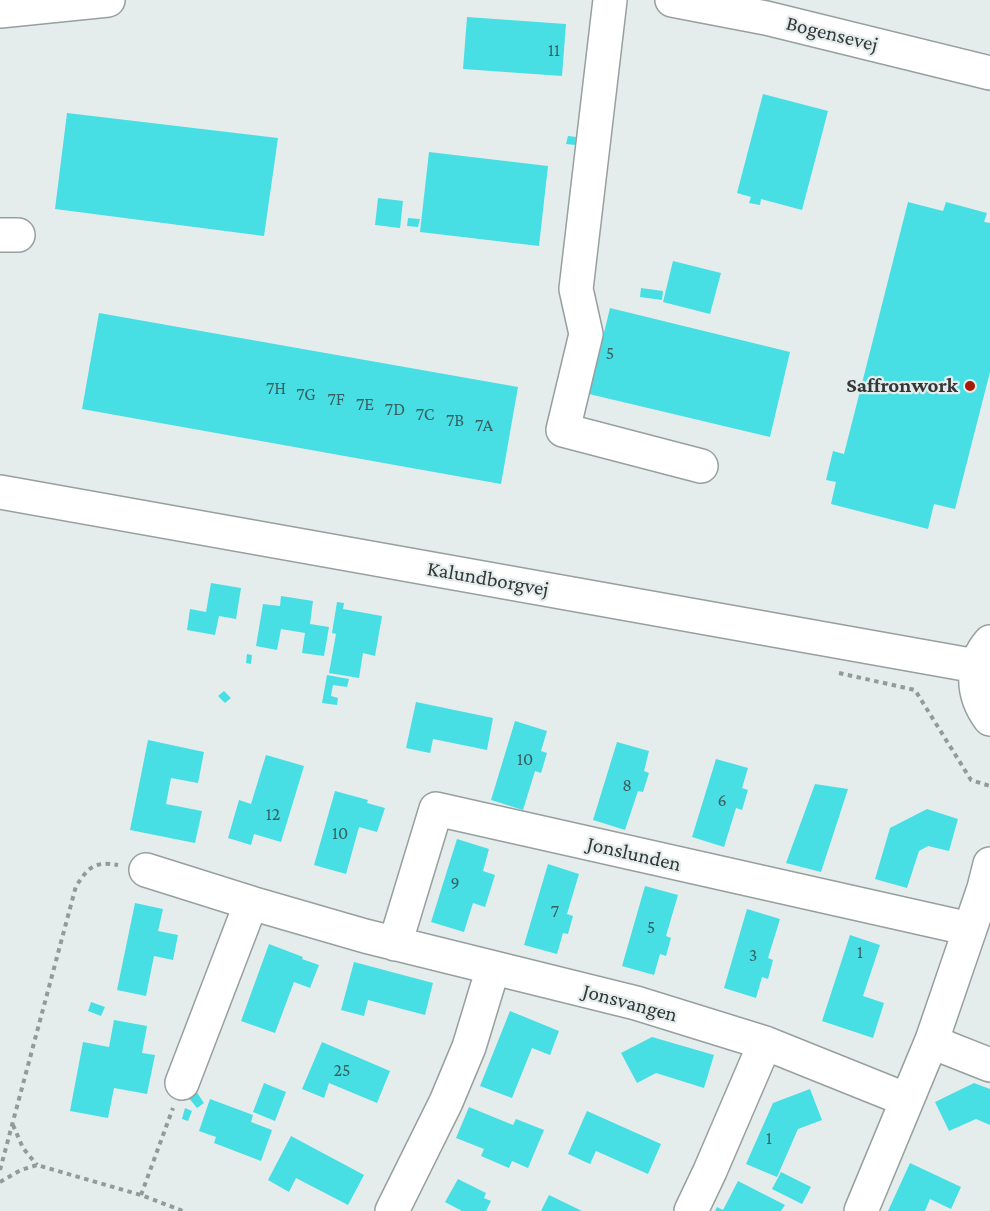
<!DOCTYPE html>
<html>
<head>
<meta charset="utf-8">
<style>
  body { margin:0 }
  canvas { display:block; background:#e4ecec }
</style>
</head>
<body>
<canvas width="990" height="1211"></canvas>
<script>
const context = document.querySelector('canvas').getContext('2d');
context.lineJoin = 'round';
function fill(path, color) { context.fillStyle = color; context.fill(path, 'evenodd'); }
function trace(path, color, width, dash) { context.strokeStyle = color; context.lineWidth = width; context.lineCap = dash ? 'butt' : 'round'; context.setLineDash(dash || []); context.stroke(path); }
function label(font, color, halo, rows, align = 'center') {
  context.font = font + ' "Crimson Pro",serif'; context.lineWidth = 4.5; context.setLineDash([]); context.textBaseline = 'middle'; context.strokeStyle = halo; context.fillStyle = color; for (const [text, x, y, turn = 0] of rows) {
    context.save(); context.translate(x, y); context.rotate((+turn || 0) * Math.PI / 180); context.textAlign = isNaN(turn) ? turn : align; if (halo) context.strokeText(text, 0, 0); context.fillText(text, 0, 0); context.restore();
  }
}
fill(new Path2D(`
  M467,17L566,24L562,76L463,69Z
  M763,94L828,111L802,210L761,199L760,205L749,203L751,197L737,193Z
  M67,113L278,138L264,236L55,209Z
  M568,136L576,137L575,145L566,144Z
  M429,152L548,166L539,246L420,232Z
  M378,198L403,201L400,228L375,225Z
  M908,202L943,211L946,202L987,213L984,222L990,223V372L955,509L934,504L928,529L831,504L836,482L826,480L833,451L844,454Z
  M408,218L420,219L418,227L407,226Z
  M673,261L721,273L710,314L663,302Z
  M641,288L663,291L662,300L640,297Z
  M610,308L790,352L770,437L589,394Z
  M99,313L518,387L501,484L82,409Z
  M211,583L241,588L236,619L219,616L215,635L187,630L190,609L206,612Z
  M281,596L313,601L310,624L329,627L324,656L302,653L305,633L281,629L277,650L256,646L263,604L280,606Z
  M337,602L344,603L343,609L382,616L375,656L363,653L359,678L329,673L336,634L332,633Z
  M247,654L252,655L251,664L246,663Z
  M327,675L349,679L347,687L333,685L331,696L338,698L337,705L322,703Z
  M224,691L231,698L225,703L218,696Z
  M416,702L493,718L487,750L433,739L430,753L406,748Z
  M515,721L547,731L541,751L547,753L541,773L535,771L523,810L491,800Z
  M148,740L204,752L198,783L171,778L166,804L202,811L195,843L130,830Z
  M617,742L649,751L644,771L649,773L643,792L638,791L625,830L593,820Z
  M266,755L304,766L281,842L254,834L251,845L228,838L239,800L251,804Z
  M716,759L748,768L742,788L748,790L742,810L736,808L724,847L692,837Z
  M815,784L848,789L821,872L786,863Z
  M335,791L368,800L367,803L385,808L377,832L359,827L346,874L314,865Z
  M927,809L958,819L949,851L928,846L919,851L907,888L875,879L890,828Z
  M457,839L489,849L483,871L495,875L485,907L473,903L464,932L431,922Z
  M548,864L579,874L567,914L573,916L568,934L563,933L557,954L524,945Z
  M645,886L678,895L666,936L671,938L666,956L660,954L654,975L622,966Z
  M135,903L163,909L158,931L178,935L173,960L154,956L146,996L117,990Z
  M747,909L780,919L768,958L773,960L768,979L762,977L756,998L724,988Z
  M850,935L880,945L863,996L884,1003L873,1038L822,1021Z
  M269,944L303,957L302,959L319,965L310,988L294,982L275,1033L241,1021Z
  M354,962L433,983L425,1015L368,1000L364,1016L341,1010Z
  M91,1002L105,1007L101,1016L88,1011Z
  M510,1011L559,1031L550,1055L532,1048L512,1098L480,1086Z
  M114,1020L147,1026L142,1053L155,1055L147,1094L114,1088L108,1118L70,1111L83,1042L109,1047Z
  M652,1037L714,1055L704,1088L656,1073L637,1083L621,1053Z
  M322,1042L390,1071L377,1103L329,1083L324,1098L302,1089Z
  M264,1083L286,1092L275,1121L253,1112Z
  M974,1083L990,1089V1125L976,1119L949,1131L935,1102Z
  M810,1089L822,1120L798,1129L777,1177L746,1164L773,1103Z
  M196,1091L204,1103L197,1108L188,1097Z
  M210,1099L253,1115L251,1122L272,1130L261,1161L214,1143L216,1137L199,1131Z
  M469,1107L513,1125L516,1119L544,1130L528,1168L512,1161L509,1168L481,1156L484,1149L456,1138Z
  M185,1108L192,1111L188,1121L182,1119Z
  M587,1111L661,1144L648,1174L596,1151L590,1164L568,1154Z
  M291,1136L364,1175L348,1205L296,1178L289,1192L268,1180Z
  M910,1163L961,1187L951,1209L930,1199L925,1211H888Z
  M781,1172L811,1187L802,1204L772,1189Z
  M458,1179L486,1193L484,1198L491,1201L486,1211H462L445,1202Z
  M738,1181L785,1205L781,1211H715L717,1207L723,1210Z
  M549,1195L582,1211H541Z`), '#48dfe4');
const minor = new Path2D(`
  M610,0L576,289L586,334L563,430L701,466
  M672,0L766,18L990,73
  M0,11L108,0
  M0,235H18
  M0,492L976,666
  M990,642C970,665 972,695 990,719
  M146,870L251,903
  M395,944L436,809L970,929
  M932,1040L947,1048L990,1065
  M182,1083L251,903L365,936L636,1003L765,1043L907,1100
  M392,1211L446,1102L469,1047L493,968
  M691,1211L710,1171L765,1043
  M861,1211L932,1040L984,888L990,864`);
trace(minor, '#979f9f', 36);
trace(new Path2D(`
  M839,673L915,690L971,780L990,786
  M13,1125L23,1148L37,1165
  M0,1170L76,886C89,867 94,861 118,865
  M0,1182L21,1170L37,1165L141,1195L183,1211
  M141,1195L173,1108`), '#949999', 4, [4.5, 4.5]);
trace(minor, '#fff', 33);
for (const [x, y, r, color] of [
  [970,386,6,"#a91801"]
]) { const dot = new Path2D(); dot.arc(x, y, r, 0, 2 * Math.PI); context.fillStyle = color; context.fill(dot); trace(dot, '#e4ecec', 2); }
label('18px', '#396162', null, [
  ["11",554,50],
  ["5",610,353],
  ["7H",276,388],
  ["7G",306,394],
  ["7F",336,399],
  ["7E",365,404],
  ["7D",395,409],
  ["7C",425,414],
  ["7B",455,420],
  ["7A",484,425],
  ["10",525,759],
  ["8",627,785],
  ["6",722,800],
  ["12",273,814],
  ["10",340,833],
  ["9",455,883],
  ["7",555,911],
  ["5",651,927],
  ["1",860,952],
  ["3",753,955],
  ["25",342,1070],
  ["1",769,1138]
]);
label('21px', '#343737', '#e4ecec', [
  ["Bogensevej",832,34,14],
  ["Kalundborgvej",488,579,10],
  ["Jonslunden",634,854,13],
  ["Jonsvangen",630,1003,15]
]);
label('bold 21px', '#343737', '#e4ecec', [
  ["Saffronwork",958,386]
], 'right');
</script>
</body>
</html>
